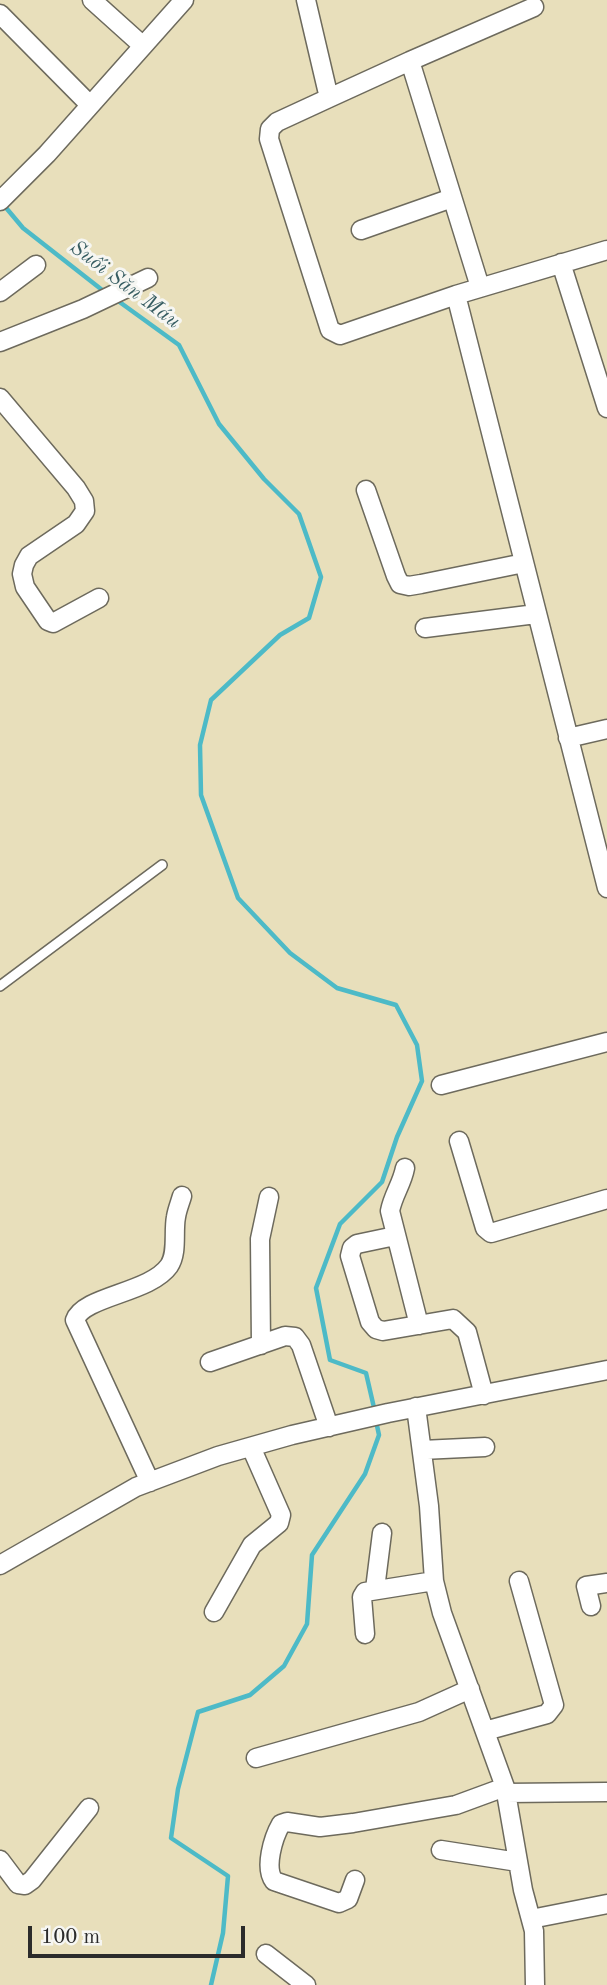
<!DOCTYPE html>
<html>
<head>
<meta charset="utf-8">
<style>
  body { margin:0 }
  #map { position:relative; width:607px; height:1985px; overflow:hidden; background:#e8dfbb; font-family:"Old Standard TT",serif }
  canvas { display:block }
  .scale { position:absolute; left:28px; top:1926px; width:217px; height:32px; box-sizing:border-box; border:4px solid #2b2b2b; border-top:0; padding-left:9px; font-size:21px; line-height:24px; white-space:nowrap; color:#2b2b2b; -webkit-text-stroke:5px #f6f6f2; paint-order:stroke }
</style>
</head>
<body>
<div id="map">
<canvas width="607" height="1985"></canvas>
<div class="scale">100 m</div>
</div>
<script>
const context = document.querySelector('canvas').getContext('2d');
context.lineJoin = 'round';
function trace(path, color, width, dash) { context.strokeStyle = color; context.lineWidth = width; context.lineCap = dash ? 'butt' : 'round'; context.setLineDash(dash || []); context.stroke(path); }
function label(font, color, halo, rows, align = 'center') {
  context.font = font + ' "Old Standard TT",serif'; context.lineWidth = 6; context.setLineDash([]); context.textBaseline = 'middle'; context.strokeStyle = halo; context.fillStyle = color; for (const [text, x, y, turn = 0] of rows) {
    context.save(); context.translate(x, y); context.rotate((+turn || 0) * Math.PI / 180); context.textAlign = isNaN(turn) ? turn : align; if (halo) context.strokeText(text, 0, 0); context.fillText(text, 0, 0); context.restore();
  }
}
trace(new Path2D(`
  M2,203L23,228L106,293
  M114,298L179,345L219,424L264,479L299,514L321,577L309,618L280,635L211,700L200,745L201,795L238,898L290,953L337,988L396,1005L417,1045L422,1081L397,1137L382,1182L340,1224L316,1288L330,1360L366,1373L375,1412
  M211,1985L223,1933L228,1876L171,1838L178,1789L198,1712L250,1695L284,1666L307,1624L312,1555L365,1474L379,1435L376,1421`), '#4dbac7', 4.5);
const lane = new Path2D(`
  M0,986L162,865`);
const street = new Path2D(`
  M92,0L142,45
  M306,0L329,98L410,61L480,287
  M0,14L90,105
  M410,61L534,7
  M329,98L277,122L270,129L269,139L330,330L340,335L456,295L607,250
  M0,201L47,154L184,0
  M361,230L452,198
  M561,263L607,408
  M0,292L36,265
  M456,295L607,888
  M0,342L83,309L148,278
  M0,398L76,488L84,501L85,511L76,524L29,556L24,565L22,574L25,587L48,621L53,623L99,598
  M366,490L396,576L400,584L409,586L421,584L524,563
  M425,628L536,614
  M568,738L607,729
  M441,1085L607,1042
  M459,1141L485,1228L491,1233L607,1199
  M405,1168C402,1184 393,1195 390,1211L419,1325
  M395,1236L357,1244L352,1248L350,1256L370,1322L376,1329L383,1331L453,1319L467,1332L484,1395
  M261,1345L260,1239L269,1197
  M210,1362L285,1336L295,1337L301,1345L329,1427
  M416,1407L429,1506L434,1581L442,1613L505,1787L523,1890L534,1931L535,1985
  M422,1450L485,1447
  M150,1482L75,1320C83,1296 150,1293 169,1266C178,1253 173,1232 176,1217C177,1210 180,1203 182,1196
  M0,1565L136,1487L218,1456L292,1435L388,1413L607,1370
  M375,1589L382,1533
  M591,1606L586,1586L607,1583
  M214,1612L252,1545L279,1523L281,1515L251,1447
  M365,1634L362,1597L365,1592L434,1581
  M485,1731L547,1714L554,1705L519,1581
  M256,1758L419,1712L470,1689
  M506,1793L607,1792
  M441,1850L518,1862
  M0,1860L18,1884L25,1885L32,1880L89,1808
  M355,1880L348,1899L339,1903L274,1881C264,1868 273,1838 281,1824L287,1822L320,1827L353,1823L456,1805L505,1787
  M531,1919L607,1904
  M266,1954L306,1985`);
trace(lane, '#6d6a5d', 12);
trace(street, '#6d6a5d', 21);
trace(lane, '#fff', 9);
trace(street, '#fff', 18);
label('italic 21px', '#375d62', '#f6f6f2', [
  ["Suối Săn Máu",125,285,37]
]);
</script>
</body>
</html>
